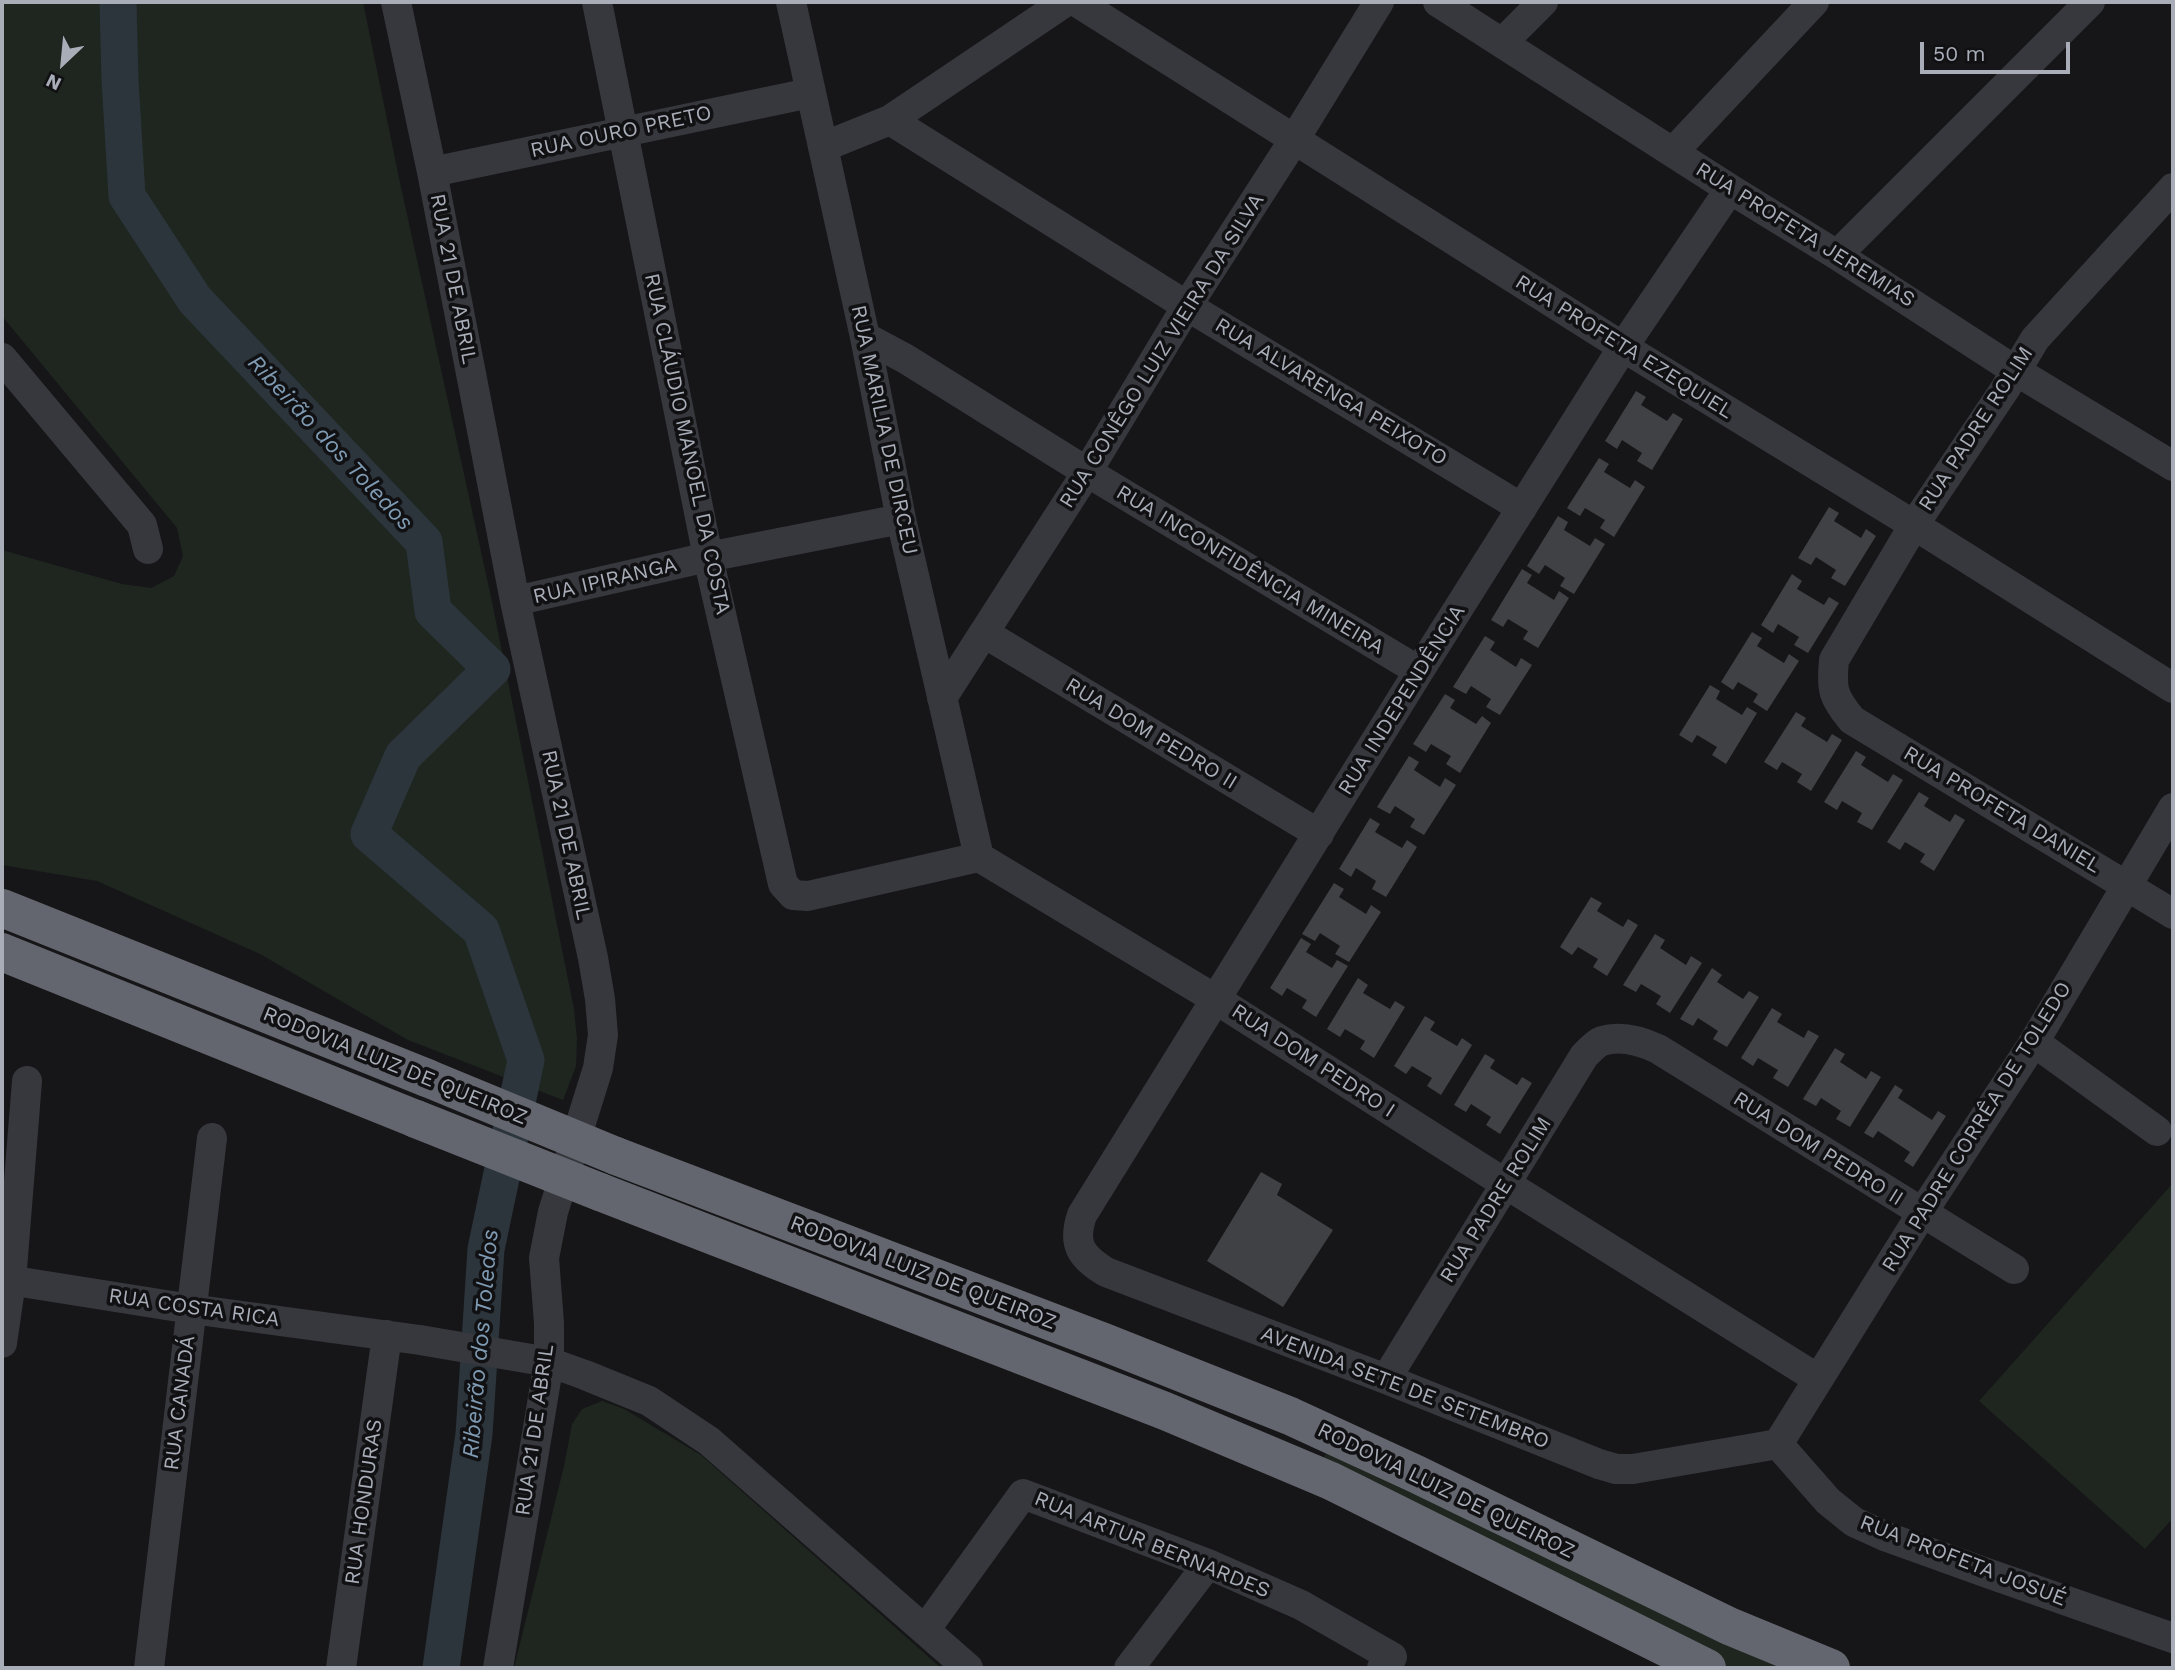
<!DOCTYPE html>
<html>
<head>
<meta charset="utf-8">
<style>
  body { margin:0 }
  #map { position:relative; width:2175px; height:1670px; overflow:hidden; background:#161618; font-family:"Work Sans",sans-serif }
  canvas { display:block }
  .frame { position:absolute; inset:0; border:4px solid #a8adb8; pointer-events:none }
  .north { position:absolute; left:28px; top:28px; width:70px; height:70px; -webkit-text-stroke:5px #111113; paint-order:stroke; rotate:206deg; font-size:19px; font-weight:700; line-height:28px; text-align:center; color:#a8adb8 }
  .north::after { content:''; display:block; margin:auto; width:24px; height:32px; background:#a8adb8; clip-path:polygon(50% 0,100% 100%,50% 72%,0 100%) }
  .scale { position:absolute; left:1920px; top:42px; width:150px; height:32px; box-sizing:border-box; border:4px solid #a8adb8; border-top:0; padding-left:9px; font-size:21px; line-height:24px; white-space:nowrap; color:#a8adb8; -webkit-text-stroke:5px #111113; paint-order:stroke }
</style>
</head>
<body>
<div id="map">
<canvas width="2175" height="1670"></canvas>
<div class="frame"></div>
<div class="north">N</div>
<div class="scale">50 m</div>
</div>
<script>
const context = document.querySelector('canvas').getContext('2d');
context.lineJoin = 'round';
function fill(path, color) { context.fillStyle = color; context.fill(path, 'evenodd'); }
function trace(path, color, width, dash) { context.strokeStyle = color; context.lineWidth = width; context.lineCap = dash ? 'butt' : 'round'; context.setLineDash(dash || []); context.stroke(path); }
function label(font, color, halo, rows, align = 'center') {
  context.font = font + ' "Work Sans",sans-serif'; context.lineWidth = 7; context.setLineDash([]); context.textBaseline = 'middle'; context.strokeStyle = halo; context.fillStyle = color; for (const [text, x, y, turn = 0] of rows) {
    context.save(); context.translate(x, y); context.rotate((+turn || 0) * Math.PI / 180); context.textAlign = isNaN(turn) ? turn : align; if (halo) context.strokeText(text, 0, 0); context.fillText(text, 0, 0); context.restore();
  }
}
fill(new Path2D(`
  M2,2H363L399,178L491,597L574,1009L577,1039L576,1066L563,1100L408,1040L260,954L97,881L2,865V550L122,584L151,588L174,576L183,556L177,528L2,316Z
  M2173,1183V1518L2145,1549L1979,1401Z
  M602,1401L624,1409L701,1455L941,1668H514L564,1466L572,1424L582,1409Z
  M1329,1447L1788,1668H1727L1500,1551L1321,1463Z`), '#1e261f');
trace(new Path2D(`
  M118,2L120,80L127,196L195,300L424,542L433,611L492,669L403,756L369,834L481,930L526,1060L486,1249L474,1434L441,1668`), '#2c353c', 37);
fill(new Path2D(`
  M1636,391L1646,397L1641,405L1667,421L1673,413L1683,419L1652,470L1637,461L1642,453L1622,440L1617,449L1605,441Z
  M1599,458L1609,464L1604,472L1630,488L1635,480L1645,487L1614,537L1600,528L1605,520L1585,508L1580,516L1567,508Z
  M1829,507L1839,513L1834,521L1861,538L1866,529L1876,536L1845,586L1831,578L1836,570L1816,557L1811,565L1798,558Z
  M1558,516L1568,522L1564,530L1590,546L1595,538L1605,544L1574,594L1560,586L1565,578L1545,565L1539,574L1527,566Z
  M1522,569L1532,575L1527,583L1554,600L1559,591L1569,598L1538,648L1523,639L1528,631L1508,619L1503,627L1491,620Z
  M1792,574L1802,581L1797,589L1824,605L1829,597L1839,603L1808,653L1794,645L1799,637L1778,624L1773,633L1761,625Z
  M1752,632L1762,638L1757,646L1784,663L1789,654L1799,661L1767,711L1753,702L1758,694L1738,682L1733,690L1721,682Z
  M1485,636L1495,642L1490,650L1516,667L1521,658L1532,665L1500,715L1486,707L1491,699L1471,686L1466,694L1453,687Z
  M1710,685L1720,691L1716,699L1742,715L1747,707L1757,713L1726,764L1712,755L1717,747L1697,735L1692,743L1679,735Z
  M1445,694L1455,700L1450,708L1476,724L1482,716L1491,723L1460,773L1446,764L1451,756L1431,744L1426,752L1413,744Z
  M1796,712L1806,718L1801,726L1827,742L1832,734L1842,740L1811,791L1797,782L1802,774L1782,762L1777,770L1764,762Z
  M1856,751L1866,757L1861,765L1888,782L1893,774L1903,780L1872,830L1857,822L1862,813L1842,801L1837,810L1824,802Z
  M1409,756L1419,762L1414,770L1440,787L1445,778L1456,785L1424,835L1410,827L1415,819L1395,806L1390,814L1377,807Z
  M1919,792L1929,798L1924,806L1950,822L1955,814L1965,820L1934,871L1920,862L1925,854L1905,842L1900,850L1887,842Z
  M1370,818L1380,824L1375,832L1402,848L1407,840L1417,847L1386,897L1372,889L1376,881L1356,868L1351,877L1339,869Z
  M1334,883L1344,889L1339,897L1366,914L1371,905L1381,912L1349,962L1335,954L1340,946L1320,933L1315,941L1302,934Z
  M1591,897L1602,903L1597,911L1623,927L1628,919L1638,925L1607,976L1593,967L1598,959L1578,947L1572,955L1560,947Z
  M1655,934L1665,940L1660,948L1686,965L1691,956L1702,963L1670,1013L1656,1004L1661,996L1641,984L1636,992L1623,985Z
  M1301,938L1311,944L1306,952L1332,968L1337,960L1348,966L1316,1017L1302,1008L1307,1000L1287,988L1282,996L1270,988Z
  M1712,968L1722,975L1717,982L1743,999L1749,991L1759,997L1727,1047L1713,1039L1718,1031L1698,1018L1693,1026L1680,1019Z
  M1358,978L1368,985L1363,993L1390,1009L1395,1001L1405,1007L1374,1058L1360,1049L1365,1041L1345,1029L1340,1037L1327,1029Z
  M1772,1008L1782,1014L1777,1022L1804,1038L1808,1030L1819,1036L1788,1087L1773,1078L1778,1070L1758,1058L1753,1066L1741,1058Z
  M1425,1016L1435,1022L1430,1030L1457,1046L1462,1038L1472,1045L1441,1095L1427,1086L1432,1078L1412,1066L1406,1074L1394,1066Z
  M1835,1048L1845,1054L1840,1062L1866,1079L1871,1071L1881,1077L1850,1127L1836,1119L1841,1111L1821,1098L1816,1106L1803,1099Z
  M1485,1054L1495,1060L1490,1068L1517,1085L1522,1077L1532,1083L1500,1134L1486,1125L1491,1117L1471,1104L1466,1112L1454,1105Z
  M1895,1085L1903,1090L1898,1098L1932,1120L1938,1111L1946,1116L1913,1167L1904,1161L1910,1152L1878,1131L1873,1138L1864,1133Z
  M1261,1172L1282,1184L1277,1195L1333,1230L1283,1307L1207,1261Z`), '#404145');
trace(new Path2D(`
  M396,2L432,172L515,601L593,958L600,999L603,1035L598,1068L553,1212L544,1258L549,1323V1362L498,1668
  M597,2L708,557L783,884L793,895L808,896L979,857L1217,1000L1506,1184L1818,1379
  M791,2L865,337L901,519L979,857
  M1077,2L1623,347L1914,525L2173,688
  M1438,2L1730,189L1837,255L2016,371L2173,466
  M1503,42L1543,2
  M890,120L1187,306L1522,508
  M823,147L890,120L1065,2
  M1673,152L1814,2
  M432,172L810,93
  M2173,188L2035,339L2005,389L1914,525L1834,660C1831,690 1833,697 1852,720L2173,914
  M1730,189L1623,347L1419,671L1082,1215C1072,1244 1081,1257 1106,1272L1386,1379L1599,1464L1616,1469H1633L1778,1444
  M1837,255L2090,2
  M865,337L906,359L1087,472L1419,671
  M2,358L142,525L148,549
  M515,601L708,557L901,519
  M984,633L1319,834
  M942,698L1087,472L1187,306L1294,140L1379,2
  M2034,1042L2157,1131
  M2,1279L191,1309L420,1340L549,1362L585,1375L649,1401L709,1441L968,1668
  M2,1343L11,1281L27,1081
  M1386,1379L1584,1056C1589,1051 1596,1043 1602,1041C1621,1035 1641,1041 1658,1049L2014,1269
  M1778,1444L1922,1213L2034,1042L2173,808
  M1778,1444L1828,1501L1854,1522L1887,1537L1987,1573L2173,1638
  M925,1630L1023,1494L1208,1564L1301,1605L1392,1657L1382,1668
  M149,1668L212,1138
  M341,1668L387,1335
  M1129,1668L1208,1564`), '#37383d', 30);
trace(new Path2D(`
  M2,908L427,1078
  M2,952L416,1119
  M616,1156L1104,1342L1290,1416L1416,1474L1729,1626L1831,1668
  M600,1192L1165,1411L1331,1481L1707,1668`), '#63666e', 38);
trace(new Path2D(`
  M427,1078L616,1156
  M416,1119L600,1192`), '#63666e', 38);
label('21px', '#a8adb8', '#111113', [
  ["RUA OURO PRETO",621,132,-12],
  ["RUA PROFETA JEREMIAS",1805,235,32],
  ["RUA 21 DE ABRIL",453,279,79],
  ["RUA PROFETA EZEQUIEL",1624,347,32],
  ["RUA CONÊGO LUIZ VIEIRA DA SILVA",1162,351,-58],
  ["RUA ALVARENGA PEIXOTO",1331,392,31],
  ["RUA PADRE ROLIM",1976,429,-57],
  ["RUA MARILIA DE DIRCEU",884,430,78],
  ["RUA CLÁUDIO MANOEL DA COSTA",687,444,78],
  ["RUA INCONFIDÊNCIA MINEIRA",1250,570,31],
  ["RUA IPIRANGA",605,581,-13],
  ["RUA INDEPENDÊNCIA",1402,700,-58],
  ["RUA DOM PEDRO II",1151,734,31],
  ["RUA PROFETA DANIEL",2002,810,31],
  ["RUA 21 DE ABRIL",566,835,78],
  ["RUA DOM PEDRO I",1313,1061,33],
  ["RODOVIA LUIZ DE QUEIROZ",395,1066,22],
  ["RUA PADRE CORRÊA DE TOLEDO",1977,1127,-58],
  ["RUA DOM PEDRO II",1818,1149,32],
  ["RUA PADRE ROLIM",1496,1200,-58],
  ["RODOVIA LUIZ DE QUEIROZ",923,1273,21],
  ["RUA COSTA RICA",194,1308,8],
  ["AVENIDA SETE DE SETEMBRO",1405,1388,21],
  ["RUA CANADÁ",180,1403,-83],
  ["RUA 21 DE ABRIL",535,1430,-82],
  ["RODOVIA LUIZ DE QUEIROZ",1446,1491,26],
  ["RUA HONDURAS",364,1502,-82],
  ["RUA ARTUR BERNARDES",1152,1545,22],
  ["RUA PROFETA JOSUÉ",1963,1561,21]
]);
label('italic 23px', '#7f9bb3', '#111113', [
  ["Ribeirão dos Toledos",330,443,47],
  ["Ribeirão dos Toledos",481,1344,-85]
]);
</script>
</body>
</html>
